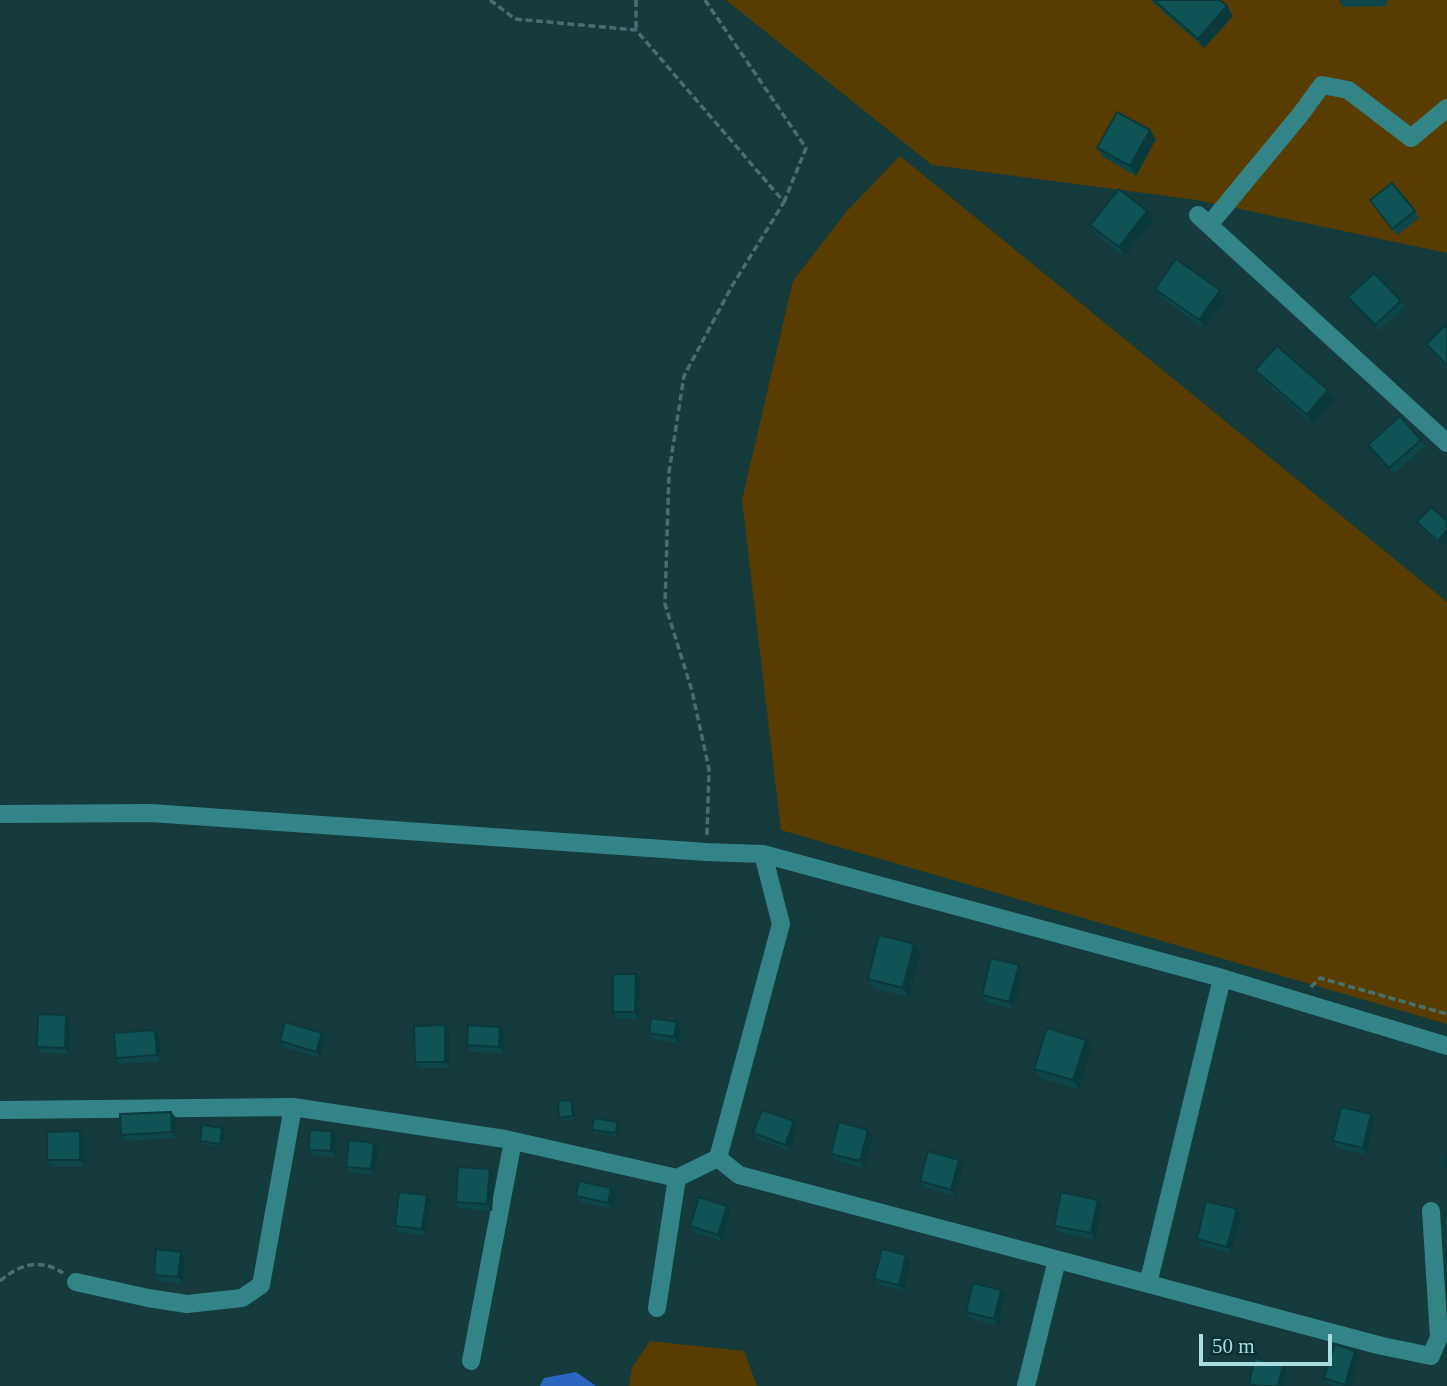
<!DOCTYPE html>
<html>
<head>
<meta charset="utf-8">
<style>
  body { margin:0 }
  #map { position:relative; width:1447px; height:1386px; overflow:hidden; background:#153b3c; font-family:"Times New Roman",serif }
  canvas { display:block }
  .scale { position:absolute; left:1199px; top:1334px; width:133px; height:32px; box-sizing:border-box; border:4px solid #a9dddf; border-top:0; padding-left:9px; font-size:21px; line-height:24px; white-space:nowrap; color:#a9dddf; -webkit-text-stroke:5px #083032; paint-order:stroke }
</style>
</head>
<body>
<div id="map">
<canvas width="1447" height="1386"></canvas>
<div class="scale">50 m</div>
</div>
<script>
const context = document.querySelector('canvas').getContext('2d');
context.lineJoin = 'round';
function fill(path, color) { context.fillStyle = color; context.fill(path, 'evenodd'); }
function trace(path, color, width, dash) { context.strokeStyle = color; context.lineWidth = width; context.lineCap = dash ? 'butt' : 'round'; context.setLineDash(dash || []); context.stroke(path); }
fill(new Path2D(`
  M726,0H1447V253L1197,200L932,165Z
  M900,156L1447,602V1024L781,830L742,500L793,281L846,212Z
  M650,1341L744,1351L757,1386H629L632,1368Z`), '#593d00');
fill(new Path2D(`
  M576,1372L596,1386H540L544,1378Z`), '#2b66c2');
trace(new Path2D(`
  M490,0L515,19L636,30L784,202L732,286L684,376L669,472L665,604L692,691L709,769L707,836
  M636,0V30
  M705,0L806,148L784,202
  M1311,987L1320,978L1447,1014
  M0,1281C20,1264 40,1258 63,1273`), '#446f70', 3.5, [7, 3.5]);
trace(new Path2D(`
  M1198,215L1447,443
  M1209,225L1300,115L1322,85L1348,90L1411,138L1447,108
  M0,814L151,813L706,852L763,854L1222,978L1447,1046
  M0,1110L293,1107L505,1139L677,1178L718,1158L739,1175L1382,1346L1431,1356L1439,1337L1431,1211
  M718,1158L781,924L763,854
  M76,1282L148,1298L187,1304L242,1298L261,1285L293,1107
  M1148,1284L1222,978
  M657,1308L677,1178
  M471,1361L513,1141
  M1026,1386L1057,1260`), '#328487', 18);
fill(new Path2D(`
  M1150,0H1220L1233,16L1204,48Z
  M1338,0H1387V6L1343,7Z
  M1156,139L1136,176L1103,157L1097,148Z
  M1375,207L1415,211L1419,218L1397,235Z
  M1147,211L1153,221L1125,257L1097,235L1090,225Z
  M1155,289L1220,290L1226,299L1205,329L1162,298Z
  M1348,297L1401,301L1405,307L1379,331L1353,303Z
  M1447,324V368L1433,353L1426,344Z
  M1255,370L1335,400L1313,424L1262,380Z
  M1421,440L1425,446L1394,474L1368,445Z
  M1447,521V542L1442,547L1422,529L1417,522Z
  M914,944L920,954L909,997L874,989L868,979Z
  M1019,965L1023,971L1014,1009L986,1002L982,995Z
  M636,974L640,980L639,1019L617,1018L613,1012Z
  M70,1021L69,1054L42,1053L37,1047Z
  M677,1022L681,1028L679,1043L653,1039L649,1033Z
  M445,1025L449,1032V1068H419L415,1062Z
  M155,1030L159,1036L161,1061L120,1064L116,1058Z
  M322,1033L326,1040L320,1058L284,1047L280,1041Z
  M505,1033L504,1053L471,1052L467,1045Z
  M1092,1049L1079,1090L1041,1078L1034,1069Z
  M571,1100L574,1103L575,1119L561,1121L559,1118Z
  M171,1112L176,1118L177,1138L126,1141L121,1135Z
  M1371,1114L1375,1121L1367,1155L1337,1148L1333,1141Z
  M620,1125L618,1137L595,1133L592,1130Z
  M222,1128L224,1131L222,1147L202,1144L200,1141Z
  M798,1128L790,1151L758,1139L753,1133Z
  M868,1130L873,1136L864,1168L835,1160L831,1154Z
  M80,1131L84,1138L85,1166L52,1167L47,1160Z
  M337,1137L336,1157L314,1156L309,1150Z
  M374,1143L378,1149L375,1175L351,1173L346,1167Z
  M964,1166L955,1196L924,1187L920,1181Z
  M494,1176L492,1211L460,1208L456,1202Z
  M611,1188L616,1194L613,1209L581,1202L576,1196Z
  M431,1202L427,1236L399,1232L395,1226Z
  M1102,1206L1095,1240L1058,1232L1054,1226Z
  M1237,1209L1241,1215L1231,1253L1201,1246L1197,1239Z
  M731,1212L722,1241L694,1232L690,1226Z
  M181,1252L185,1258L183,1283L158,1281L154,1275Z
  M911,1262L904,1291L879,1285L874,1279Z
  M1001,1290L1006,1296L998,1326L970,1318L966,1312Z
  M1355,1351L1360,1357L1351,1386H1334L1328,1384L1324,1378Z`), '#0e4749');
fill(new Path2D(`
  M1227,6L1233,16L1204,48L1198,39Z
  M1150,130L1156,139L1136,176L1130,166Z
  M1147,211L1153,221L1125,257L1119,247Z
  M1220,290L1226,299L1205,329L1199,320Z
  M1328,390L1335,400L1313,424L1307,415Z
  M1447,530V542L1442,547L1438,541Z
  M914,944L920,954L909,997L903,988Z
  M1019,965L1023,971L1014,1009L1009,1002Z
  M636,974L640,980L639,1019L635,1012Z
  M66,1015L70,1021L69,1054L65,1048Z
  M677,1022L681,1028L679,1043L674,1037Z
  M445,1025L449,1032V1068L445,1062Z
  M500,1027L505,1033L504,1053L499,1047Z
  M155,1030L159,1036L161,1061L157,1055Z
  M322,1033L326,1040L320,1058L316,1052Z
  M1086,1040L1092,1049L1079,1090L1073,1080Z
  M571,1100L574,1103L575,1119L573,1116Z
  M171,1112L176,1118L177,1138L172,1132Z
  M1371,1114L1375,1121L1367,1155L1363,1148Z
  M794,1121L798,1128L790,1151L785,1145Z
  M617,1122L620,1125L618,1137L616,1133Z
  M222,1128L224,1131L222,1147L220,1144Z
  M868,1130L873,1136L864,1168L860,1161Z
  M80,1131L84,1138L85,1166L80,1160Z
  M332,1131L337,1137L336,1157L331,1151Z
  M374,1143L378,1149L375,1175L371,1169Z
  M959,1160L964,1166L955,1196L951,1190Z
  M490,1169L494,1176L492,1211L487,1204Z
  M611,1188L616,1194L613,1209L608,1203Z
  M427,1195L431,1202L427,1236L422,1229Z
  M1098,1200L1102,1206L1095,1240L1091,1233Z
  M727,1206L731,1212L722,1241L718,1235Z
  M1237,1209L1241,1215L1231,1253L1227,1247Z
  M181,1252L185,1258L183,1283L178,1277Z
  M906,1255L911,1262L904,1291L899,1285Z
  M1001,1290L1006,1296L998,1326L994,1319Z
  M1355,1351L1360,1357L1351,1386H1346L1345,1385Z
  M1283,1365L1287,1371L1283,1386H1278Z`), '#0b3a3c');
const building = new Path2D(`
  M1154,0H1220L1227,6L1198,39Z
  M1117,112L1150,130L1130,166L1097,148Z
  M1392,183L1415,211L1392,229L1370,200Z
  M1119,189L1147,211L1119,247L1090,225Z
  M1176,259L1220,290L1199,320L1155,289Z
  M1374,273L1401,301L1375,325L1348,297Z
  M1447,324V365L1426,344Z
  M1277,346L1328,390L1307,415L1255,370Z
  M1400,416L1421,440L1389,468L1368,445Z
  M1431,507L1447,521V530L1438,541L1417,522Z
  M879,935L914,944L903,988L868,979Z
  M991,958L1019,965L1009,1002L982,995Z
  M613,974H636L635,1012H613Z
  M38,1014L66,1015L65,1048L37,1047Z
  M651,1018L677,1022L674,1037L649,1033Z
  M285,1022L322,1033L316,1052L280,1041Z
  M445,1025V1062H415L414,1026Z
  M468,1025L500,1027L499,1047L467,1045Z
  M1047,1028L1086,1040L1073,1080L1034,1069Z
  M155,1030L157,1055L116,1058L114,1033Z
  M571,1100L573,1116L559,1118L558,1101Z
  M1341,1107L1371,1114L1363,1148L1333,1141Z
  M762,1110L794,1121L785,1145L753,1133Z
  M171,1112L172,1132L121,1135L120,1114Z
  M594,1118L617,1122L616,1133L592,1130Z
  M839,1122L868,1130L860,1161L831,1154Z
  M202,1125L222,1128L220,1144L200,1141Z
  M310,1130L332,1131L331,1151L309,1150Z
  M80,1131V1160H47V1132Z
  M349,1140L374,1143L371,1169L346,1167Z
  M928,1151L959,1160L951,1190L920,1181Z
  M1447,1157V1168L1444,1166Z
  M458,1167L490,1169L487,1204L456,1202Z
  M579,1181L611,1188L608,1203L576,1196Z
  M399,1192L427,1195L422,1229L395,1226Z
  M1061,1192L1098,1200L1091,1233L1054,1226Z
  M699,1197L727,1206L718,1235L690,1226Z
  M1206,1201L1237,1209L1227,1247L1197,1239Z
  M156,1249L181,1252L178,1277L154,1275Z
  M882,1249L906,1255L899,1285L874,1279Z
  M973,1283L1001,1290L994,1319L966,1312Z
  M1335,1344L1355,1351L1345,1385L1324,1378Z
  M1255,1358L1283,1365L1278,1386H1260L1249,1384Z`);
fill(building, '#105355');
trace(building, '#0b3a3c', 2);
</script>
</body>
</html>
